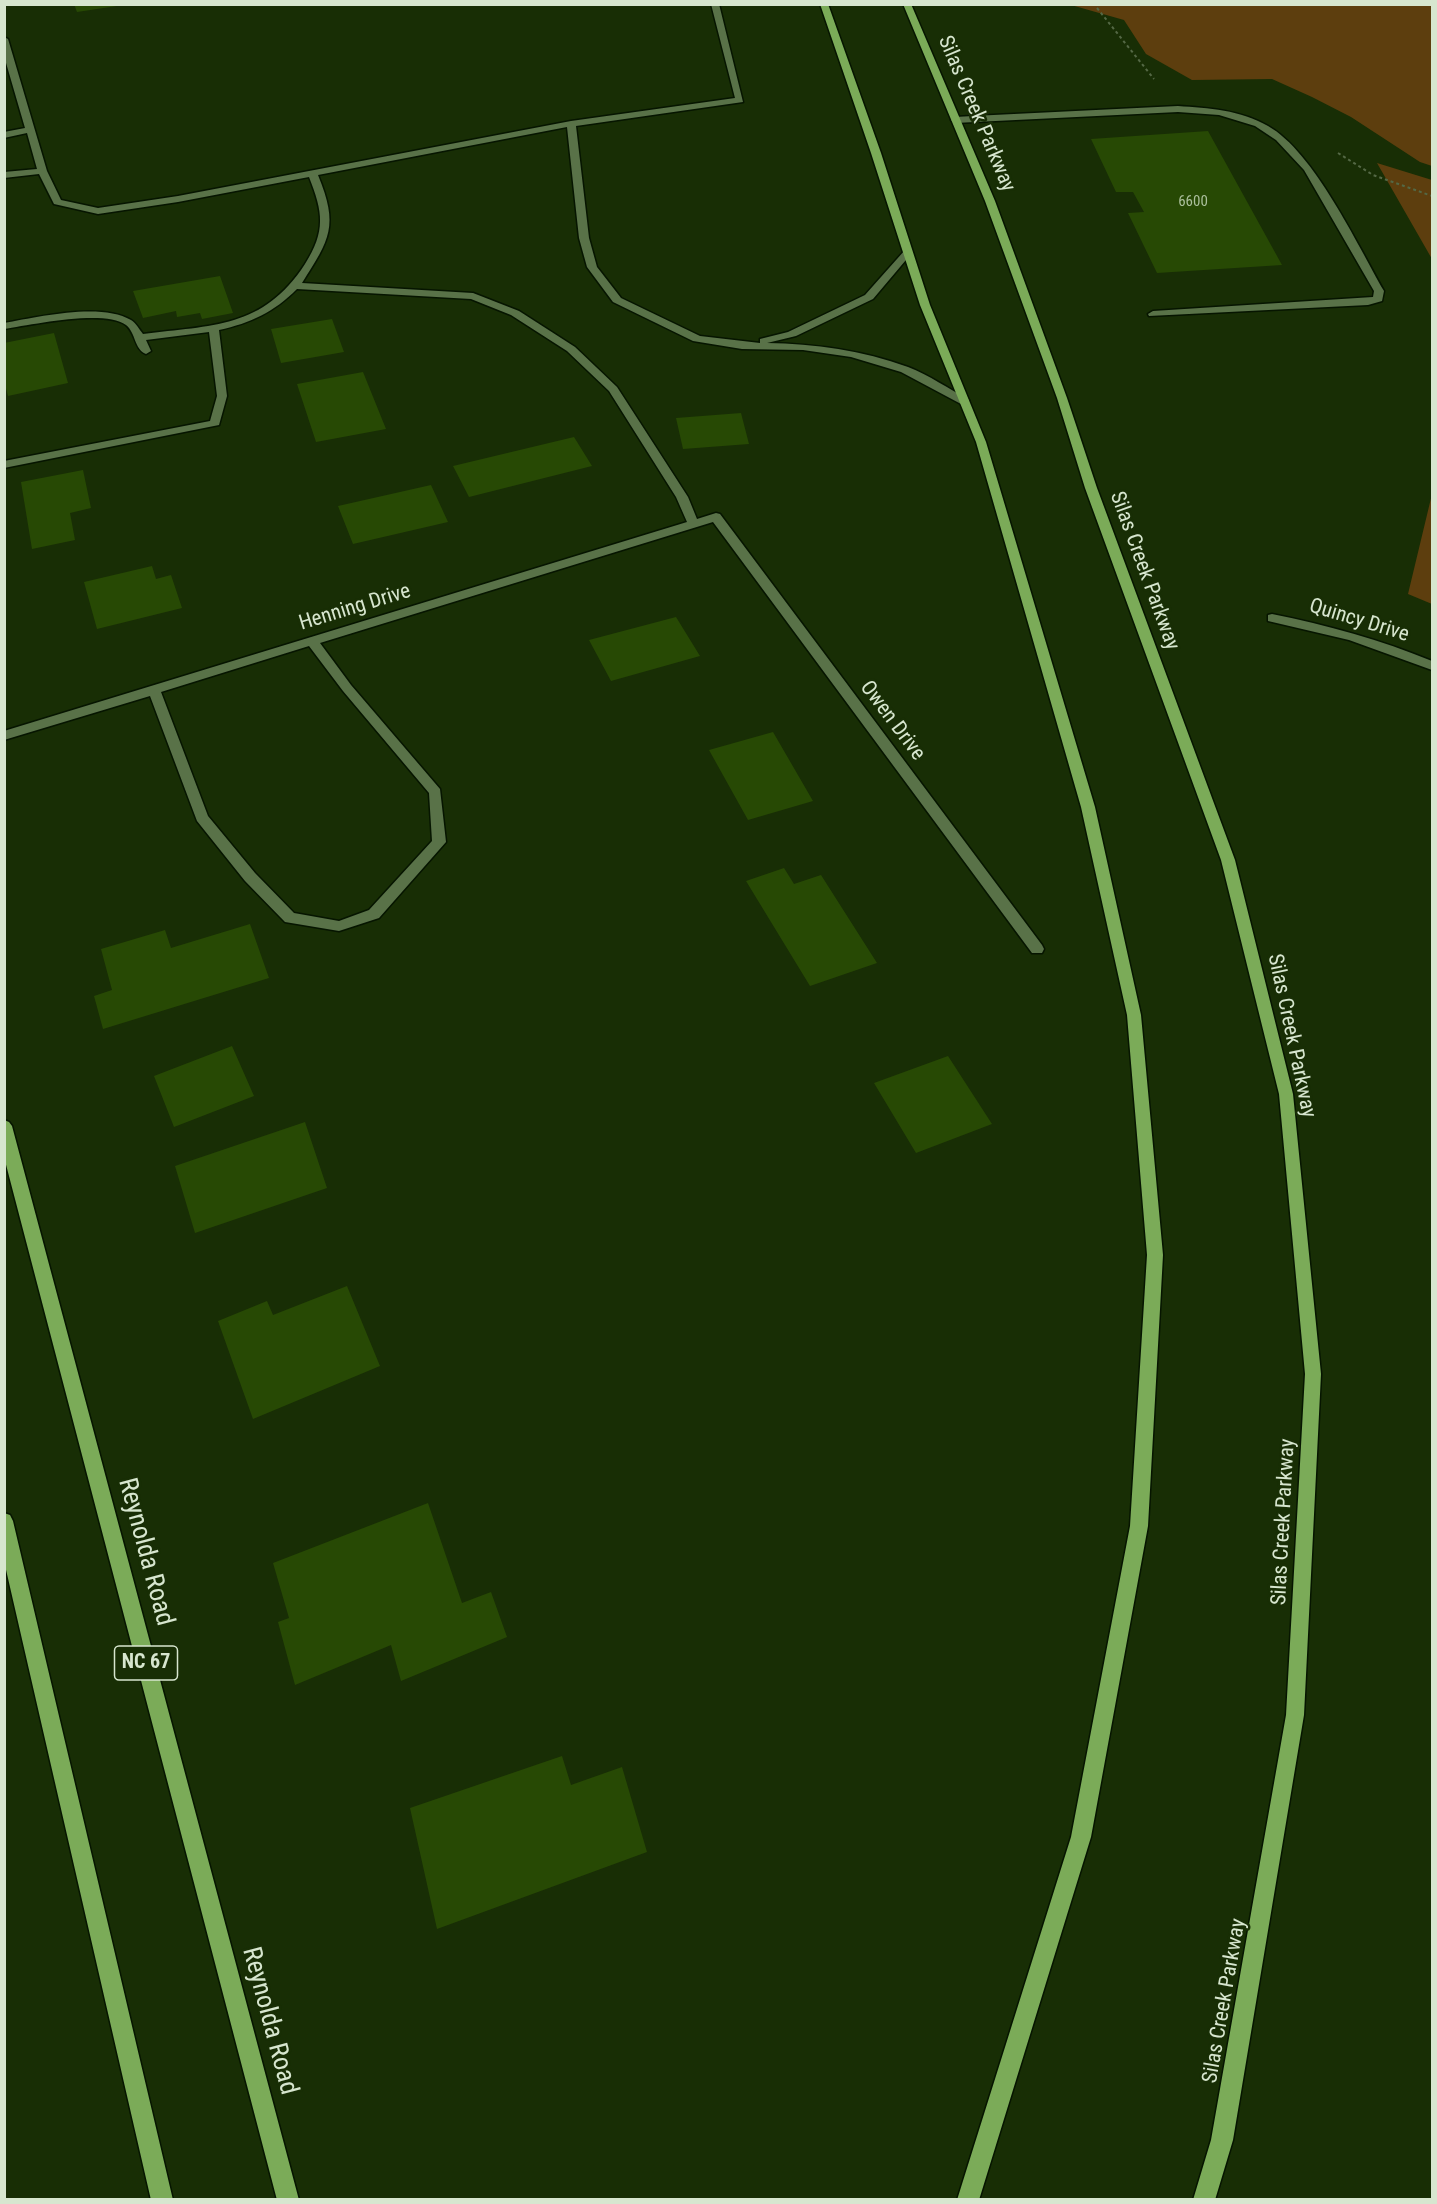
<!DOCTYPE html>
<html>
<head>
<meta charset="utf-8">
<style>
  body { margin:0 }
  #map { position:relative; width:1437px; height:2204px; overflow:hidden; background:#182e05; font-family:"Roboto Condensed",sans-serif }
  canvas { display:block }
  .frame { position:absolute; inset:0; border:6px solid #d7e6cf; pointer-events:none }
</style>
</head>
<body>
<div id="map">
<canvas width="1437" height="2204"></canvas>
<div class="frame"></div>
</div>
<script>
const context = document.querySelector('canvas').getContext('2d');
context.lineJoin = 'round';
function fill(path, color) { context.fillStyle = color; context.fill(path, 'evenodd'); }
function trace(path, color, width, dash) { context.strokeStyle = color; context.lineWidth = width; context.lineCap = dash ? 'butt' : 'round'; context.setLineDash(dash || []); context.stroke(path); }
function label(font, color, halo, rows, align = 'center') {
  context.font = font + ' "Roboto Condensed",sans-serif'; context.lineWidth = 5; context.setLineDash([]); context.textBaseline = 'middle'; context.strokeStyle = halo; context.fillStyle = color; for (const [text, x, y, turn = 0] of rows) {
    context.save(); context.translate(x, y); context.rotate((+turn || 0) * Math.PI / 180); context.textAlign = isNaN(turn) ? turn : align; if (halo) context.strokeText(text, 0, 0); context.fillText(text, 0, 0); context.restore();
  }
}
fill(new Path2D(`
  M1071,5H1432V166L1420,162L1351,117L1312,97L1272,79L1192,80L1146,54L1124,20Z
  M1377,163L1432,180V259Z
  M1432,494V604L1408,594Z`), '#5d3e0e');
fill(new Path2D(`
  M74,4H117V6L77,12Z
  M1208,131L1282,265L1157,273L1128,213L1144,212L1133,192H1116L1091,139Z
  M220,276L233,313L202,319L200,313L177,317L176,311L143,318L133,291Z
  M332,319L344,352L281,363L271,329Z
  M54,333L68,383L8,396L4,381V343Z
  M363,372L386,429L316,442L297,384Z
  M741,413L749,444L683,449L676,418Z
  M574,437L592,466L469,497L453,466Z
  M83,470L91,508L70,513L75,540L32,549L21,482Z
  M431,485L448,522L353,544L338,506Z
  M152,566L156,579L171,575L182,608L97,629L84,582Z
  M676,617L700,656L611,681L589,640Z
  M773,732L813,801L748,820L709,750Z
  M784,868L794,884L821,875L877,963L810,986L746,881Z
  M250,924L269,978L103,1029L94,996L112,990L101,949L165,930L171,948Z
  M232,1046L254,1096L174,1127L154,1076Z
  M948,1056L992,1124L916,1153L874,1083Z
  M305,1122L327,1188L195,1233L175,1166Z
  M347,1286L380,1366L253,1419L218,1321L267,1301L273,1315Z
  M428,1503L462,1603L491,1592L507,1637L401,1681L391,1645L295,1685L278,1622L289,1618L273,1563Z
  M562,1756L571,1785L622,1767L647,1852L437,1929L410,1808Z`), '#274904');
const minor = new Path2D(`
  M711,4H719L743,102L576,126L589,238L597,267L621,298L700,336L760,343V339L788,332L865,295L905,250H911V254L873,299L796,336L767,343C815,344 862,350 908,367C929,375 949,389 969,400V404H961L901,372L851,357L803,350L742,349L693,341L613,302L587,267L579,238L567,127L318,175C339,226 330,239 302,283L473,293L519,311L575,347L617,387L688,497L697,519L716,513L720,514L1042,945L1044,949L1042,953H1032L713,522L320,643L351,685L440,789L446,842L379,918L339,931L285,922L245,881L197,821L150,696L4,740V731L687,522L676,497L609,391L567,351L511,315L471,299L297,289C274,312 251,323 219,330L227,396L219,425L4,468V461L210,421L217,396L209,332L146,340L151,351L146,354C134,349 136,333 126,325C104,309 31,325 4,329V323C37,317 101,302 131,320C136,323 139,329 143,334C212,325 263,329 305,264C326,231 323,212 309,177L178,202L98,214L54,204L39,174L4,178V172L37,169L27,133L4,138V132L25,128L4,56V37L8,39L47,171L61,200L98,208L178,196L571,121L735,98ZM309,646L343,691L429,793L432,841L369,910L339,921L294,913L255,873L208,816L161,692Z
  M1178,106C1208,108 1241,110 1268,126C1314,152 1357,244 1384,291L1382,301L1368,305L1149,316L1148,314L1153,311L1373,297L1374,291L1304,170L1276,140L1255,126L1219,115L1178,112L955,123L951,120L955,117L973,116Z
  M1272,614C1327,625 1381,640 1432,661V670L1349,640L1268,621V615Z`);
const major = new Path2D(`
  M820,4H828L881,153L930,305L986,442L1095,807L1141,1015L1163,1255L1148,1526L1091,1837L979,2200H957L1071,1837L1130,1526L1147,1255L1127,1015L1081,807L976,442L920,305L871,153Z
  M903,4H911L995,201L1067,398L1097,488L1235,860L1293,1094L1321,1374L1304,1715L1233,2140L1215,2200H1193L1211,2140L1286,1715L1305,1374L1279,1094L1221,860L1085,488L1057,398L985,201Z
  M4,1120L9,1122L12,1126L299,2200H277L4,1157Z
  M4,1513L10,1515L13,1521L173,2200H151L4,1561Z`);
trace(minor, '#061500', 3);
trace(major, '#061500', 3);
trace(new Path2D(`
  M1097,8L1154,79
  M1338,153L1373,175L1432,196`), '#546845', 2, [3, 3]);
fill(minor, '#597248');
fill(major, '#7bab58');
label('15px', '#abbf9c', null, [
  ["6600",1193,202]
]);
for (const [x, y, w] of [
  [146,1663,63]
]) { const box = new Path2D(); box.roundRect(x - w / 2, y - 17, w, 34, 4.5); context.fillStyle = '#182e05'; context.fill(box); trace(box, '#d7e6cf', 1.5); }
label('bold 20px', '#d7e6cf', null, [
  ["NC 67",146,1663]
]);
label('21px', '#d7e6cf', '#182e05', [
  ["Silas Creek Parkway",976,114,67],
  ["Silas Creek Parkway",1144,571,70],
  ["Henning Drive",355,608,-17],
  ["Quincy Drive",1359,621,17],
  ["Owen Drive",892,721,53],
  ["Silas Creek Parkway",1291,1036,78],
  ["Silas Creek Parkway",1284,1522,-87],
  ["Silas Creek Parkway",1225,2001,-80]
]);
label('26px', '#d7e6cf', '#182e05', [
  ["Reynolda Road",145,1552,75],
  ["Reynolda Road",269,2021,75]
]);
</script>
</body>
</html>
